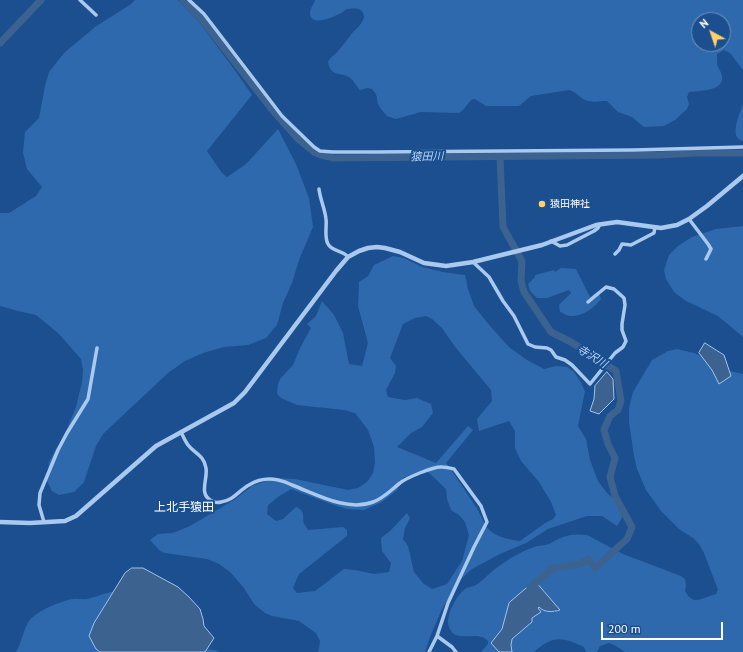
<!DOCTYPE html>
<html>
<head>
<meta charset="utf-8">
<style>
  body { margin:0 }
  #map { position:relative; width:743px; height:652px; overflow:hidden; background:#1b4f8f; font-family:"PT Sans",sans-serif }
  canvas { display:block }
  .north { position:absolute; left:691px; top:12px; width:40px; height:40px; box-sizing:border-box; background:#1b4f8f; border:1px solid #7695bc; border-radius:50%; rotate:320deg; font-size:11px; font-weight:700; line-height:16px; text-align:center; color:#fff }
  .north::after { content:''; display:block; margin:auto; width:14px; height:18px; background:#ffd166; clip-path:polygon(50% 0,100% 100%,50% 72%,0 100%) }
  .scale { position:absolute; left:601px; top:622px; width:122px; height:18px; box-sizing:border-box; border:2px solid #fff; border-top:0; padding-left:5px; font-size:12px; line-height:14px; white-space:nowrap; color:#fff; -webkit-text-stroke:3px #1b4f8f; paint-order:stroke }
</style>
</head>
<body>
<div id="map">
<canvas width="743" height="652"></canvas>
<div class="north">N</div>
<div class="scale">200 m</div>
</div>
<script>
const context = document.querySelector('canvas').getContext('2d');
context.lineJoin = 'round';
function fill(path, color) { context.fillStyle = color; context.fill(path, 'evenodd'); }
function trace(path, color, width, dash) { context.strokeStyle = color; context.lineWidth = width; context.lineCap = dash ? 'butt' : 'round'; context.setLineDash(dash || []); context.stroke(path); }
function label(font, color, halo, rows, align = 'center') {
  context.font = font + ' "PT Sans","Noto Sans JP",sans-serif'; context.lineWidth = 4; context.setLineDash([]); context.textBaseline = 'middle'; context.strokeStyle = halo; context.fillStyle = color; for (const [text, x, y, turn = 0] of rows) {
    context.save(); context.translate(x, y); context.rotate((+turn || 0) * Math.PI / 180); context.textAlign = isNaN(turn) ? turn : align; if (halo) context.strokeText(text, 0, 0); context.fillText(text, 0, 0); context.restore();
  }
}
fill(new Path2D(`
  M135,0H178L199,22L234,69L252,95L207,151L222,173L227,177L246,164L278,129L296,164L309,198L313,227L299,260L292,283L283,303L277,325L266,338L248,345L224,347L203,353L185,361L168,373L103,434L96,446L84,482L74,492L59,495L52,491L47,481L49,462L66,431L76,407L82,382L83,370L81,359L58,333L36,315L18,311L0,306V213H9L36,196L42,187L27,169L23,153L25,132L39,118L45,86L49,72L64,53L95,27L131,4Z
  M315,0H743V70L730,53L724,50L717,54C717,57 717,61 717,64C718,68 721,71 722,76C725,91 699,91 689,92L687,97L689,104L687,109L675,120L664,126L644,127L632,117L618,112L607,101C600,101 592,103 585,100C579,97 575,91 569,90L531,96L519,106H486L475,99L471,100L463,110L459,113L421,112L396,119L387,116L381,109L378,104L376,94L372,89L367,88L360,90C356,86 354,81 350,78C341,71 331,78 328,62C331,56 334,56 338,51C344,45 348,38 353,32C357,28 361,25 363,20C365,17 364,14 362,11C360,8 351,8 347,9C345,10 342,13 339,14C333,17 312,27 310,14C309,10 314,4 315,0ZM699,20H723V44H699Z
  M743,104V141C728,138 740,113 743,104Z
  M743,226V337L718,316L686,301L674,292L666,279L664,270L669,255L678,246L692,237L716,229Z
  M393,256L404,258L422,267L443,272L465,275L468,289L474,306L490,326L509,347L527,360L544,369L556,366L567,367L574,372L580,381L585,391L578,426L586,439L590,460L598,481L607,493L620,504L625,513L617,526L602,516H587L548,529L526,543L500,554L472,569L459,581L442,609L430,637L425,652H318L319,648L320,641L316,633L299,621L272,616L265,613L254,604L244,588L230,572L219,564L207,559L165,553L160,551L150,540L158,534L173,533L190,526L234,500L252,486L274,478L295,479L348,490L358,488L367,482L373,473L375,463L374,447L368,430L355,413L344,410L297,405L281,398L277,394L278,384L280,379L293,365L301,346L311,328L307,324L316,316L322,301L334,315L343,333L349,364L362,366L368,343L358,306L359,282L368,276L374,265ZM426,316L432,319L442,328L456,348L491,390L492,401L477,419L479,431L509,421L515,431V448L521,461L539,482L551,502L556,515L553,519L545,523L520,541C511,540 501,538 493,533C484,527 482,516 476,507C466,492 457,478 446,463L473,430L468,426L436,463L397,447L411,433L422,427L433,413L431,404L417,398L405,400L388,397L386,390L395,373L396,366L390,358L403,324L415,318ZM425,469L446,489L447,499L451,510L459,515L465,522L469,535L462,561L447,584L432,589L424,584L414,572L408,546L403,539L405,528L410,518L407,513L390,531L381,538L382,551L391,563L389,572L374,574L355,570L344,569L315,591L297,593L293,588L299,574L347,536V530L343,527L308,530C308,529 305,525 304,524C302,517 306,511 296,507L283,519L276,521L267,514L268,505L278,497L291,489L334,505L347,509L364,510L382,502L397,490L403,478Z
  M561,268L576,269L590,297L598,291L601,299C594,308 582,317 570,316C567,316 563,313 560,312L559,305L571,293L569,290L547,298H537L530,291L528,284L535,277V275L554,270L555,272Z
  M677,349L694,353L712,361L730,371L743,374V652H625L616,646L609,643L600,646L597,652H586L584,647C562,637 553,635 534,652H481L488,644V641C478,629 455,645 449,627C445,616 456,596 465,589C467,587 472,587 476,585C485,579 492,570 502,564C512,557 524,550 537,546C540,546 543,545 546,545C552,543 557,539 563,537C570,534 579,534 587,535L623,554L681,576L685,579L686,586L685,591L689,597L694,600H698L716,594L718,590L704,553L699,544L693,538L679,529L661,511L646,490L637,469L634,456L629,422V408L633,392L652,360L668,351Z
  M118,591L187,647L215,650L220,652H16C22,642 23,630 29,621C36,611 61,601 73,599C78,598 83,600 88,599C98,596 107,592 118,591Z`), '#2e69ad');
const water = new Path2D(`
  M705,343L724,355L731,376L719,384L712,370L699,353Z
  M607,372L613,379L614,399L599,414L590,411L594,399L595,386Z
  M132,568H143L178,587L189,597L200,609L203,619L204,626L214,638L205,652H100L96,649L89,636L94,623L125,573Z
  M535,581L560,610C553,612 545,613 539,607L538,608L541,612L532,618V622L512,639L511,645L512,652H499L491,643L502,629L509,603Z`);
fill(water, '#3c6290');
trace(water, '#9cc4f0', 1);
trace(new Path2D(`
  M183,0L202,20L274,112L298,139L314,152L321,155L334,158L659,155L698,153H743
  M0,43L41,0
  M500,157L503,227L522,261L521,281L524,292L551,332L571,342L616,371L621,401L618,410L610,416L604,430L608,444L615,458L610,477L615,496L632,527L627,539L595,568L588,559L580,564L553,568L530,588`), '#3c6290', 7);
trace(new Path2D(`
  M80,0L96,15
  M189,0L204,14L282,116L314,147L320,151L333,152H376L634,150L743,147
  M319,189C320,199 325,209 326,219C327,227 324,237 328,244C332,252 343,250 348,257
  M689,219L708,244L711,249L706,259
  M551,241L560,246L567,245L594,231L598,228L600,224
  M615,254L619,250L622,244L631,245L654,233L655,227
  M473,262L489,277L503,301L514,316L528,344L535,347L547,348L551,350L556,357L565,360L572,365L590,384L615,353L623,347L626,341L622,330V324L625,305L624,298L614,289L606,287L588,302
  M181,432C183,436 185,441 188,445C195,454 204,455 206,468C208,480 198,494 212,501C215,503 217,503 221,502C234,500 238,491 249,485C257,480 268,478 278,480C283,481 288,483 292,485C316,494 347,512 373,502C384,498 391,490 400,483C406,478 434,466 442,467C446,467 450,468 454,469L481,506L487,522L474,547L448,603L437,636L429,652
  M44,522L39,505L40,493L58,450L67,433L88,399L97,348
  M437,636L452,647L456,652`), '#a9c9ee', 3.5);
trace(new Path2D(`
  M0,522L30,523L65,521L76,516L156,446L234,403L245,392L336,271L348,257L359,251L368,248L377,247L385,248L400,252L424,263L446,266L473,262L542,245L596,225L617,222L661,228L677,225L689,219L707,206L743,176`), '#a9c9ee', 4.5);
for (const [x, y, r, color] of [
  [542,204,4,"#ffd166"]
]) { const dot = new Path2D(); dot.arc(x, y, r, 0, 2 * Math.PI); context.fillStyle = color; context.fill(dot); trace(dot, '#1b4f8f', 1.5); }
label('10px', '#fff', '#1b4f8f', [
  ["猿田神社",550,204]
], 'left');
label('italic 11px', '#b5d3f5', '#1b4f8f', [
  ["猿田川",427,157,-1],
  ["寺沢川",592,357,31]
]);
label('12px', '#fff', '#1b4f8f', [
  ["上北手猿田",184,508]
]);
</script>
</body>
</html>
